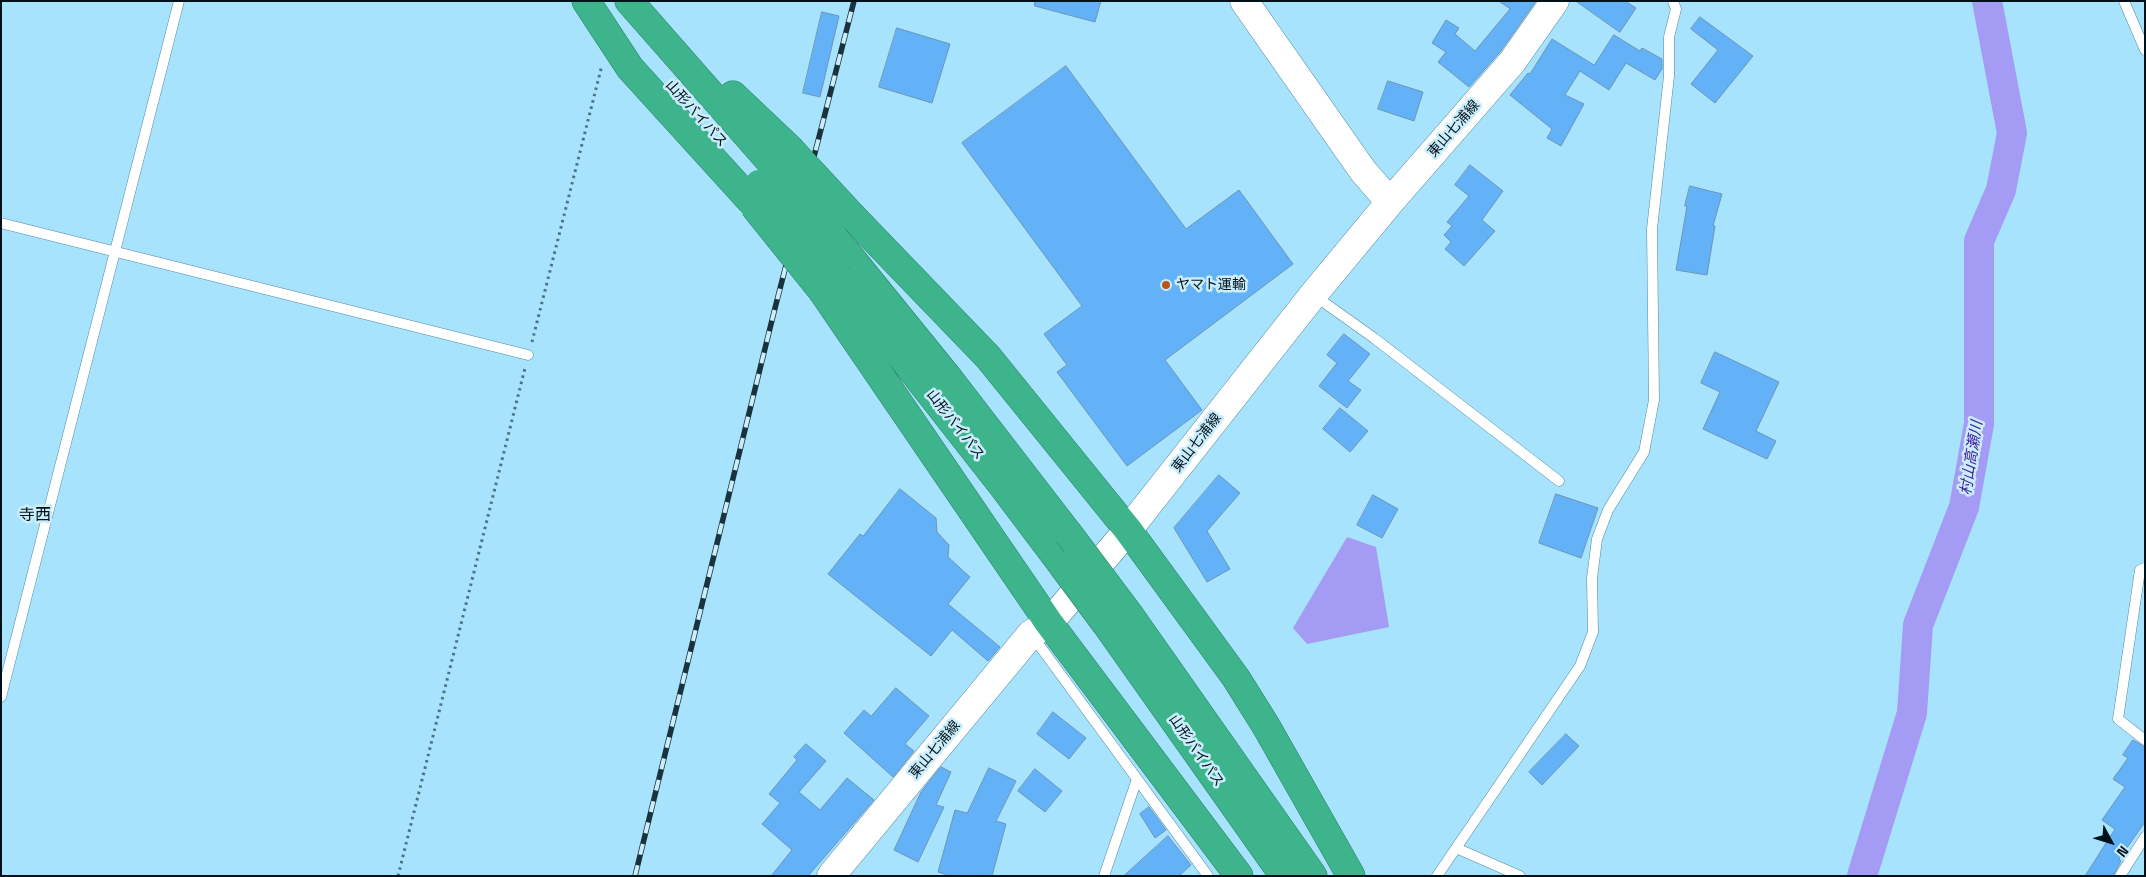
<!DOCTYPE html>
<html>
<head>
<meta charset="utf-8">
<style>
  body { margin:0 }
  #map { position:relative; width:2146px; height:877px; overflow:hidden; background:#a8e3fd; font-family:"Space Grotesk",sans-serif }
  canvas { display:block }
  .frame { position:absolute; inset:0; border:2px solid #00111a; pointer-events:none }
  .north { position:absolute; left:2086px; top:817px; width:50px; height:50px; -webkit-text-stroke:4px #caedfc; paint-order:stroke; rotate:129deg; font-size:14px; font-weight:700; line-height:20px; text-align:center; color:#00111a }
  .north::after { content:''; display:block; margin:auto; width:18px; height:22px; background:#00111a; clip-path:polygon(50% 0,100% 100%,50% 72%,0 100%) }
</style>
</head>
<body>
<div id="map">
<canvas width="2146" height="877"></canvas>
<div class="frame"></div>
<div class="north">N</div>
</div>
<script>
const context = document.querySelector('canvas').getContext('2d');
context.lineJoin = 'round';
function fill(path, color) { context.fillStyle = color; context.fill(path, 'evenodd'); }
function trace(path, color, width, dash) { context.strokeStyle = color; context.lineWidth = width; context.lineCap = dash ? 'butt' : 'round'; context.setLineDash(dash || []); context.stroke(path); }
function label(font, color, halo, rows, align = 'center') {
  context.font = font + ' "Space Grotesk","Noto Sans JP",sans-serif'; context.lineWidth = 5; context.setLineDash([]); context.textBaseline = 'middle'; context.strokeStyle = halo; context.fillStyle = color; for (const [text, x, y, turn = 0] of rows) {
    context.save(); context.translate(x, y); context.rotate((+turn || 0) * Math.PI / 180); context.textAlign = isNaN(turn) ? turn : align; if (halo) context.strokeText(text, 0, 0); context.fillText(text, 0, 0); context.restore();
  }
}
fill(new Path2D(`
  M1347,537L1376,547L1389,627L1307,644L1293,628Z`), '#a39bf4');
trace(new Path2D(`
  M1862,876L1912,713L1918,625L1964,507L1979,424V241L2001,190L2012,133L1987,1`), '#a39bf4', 30);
const building = new Path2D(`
  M1035,1H1101L1095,22L1035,6Z
  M1499,1H1536L1500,52L1469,87L1438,62L1446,52L1432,43L1446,20L1459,28L1455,34L1475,51L1510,9Z
  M1576,1H1625L1636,8L1620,32Z
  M822,12L839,16L820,97L803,93Z
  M1700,17L1753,56L1715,103L1691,84L1718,50L1691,29Z
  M897,28L950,44L932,103L879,87Z
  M1614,35L1640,51L1642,48L1662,59V69L1655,80L1626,63L1609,90L1580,71L1565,95L1584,104L1561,146L1547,138L1552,129L1510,95L1528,73L1530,74L1552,39L1594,65Z
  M1066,66L1186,229L1239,190L1293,264L1165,360L1202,410L1127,466L1057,372L1067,365L1044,334L1082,306L962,143Z
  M1388,81L1423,92L1414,121L1378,109Z
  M1470,165L1503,191L1482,220L1495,231L1464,266L1445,249L1451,242L1444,235L1452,226L1447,222L1469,196L1455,185Z
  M1690,186L1722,194L1713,226H1715L1707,275L1676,270L1687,206H1685Z
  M1344,334L1370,354L1348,381L1361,390L1347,408L1319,386L1337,363L1327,355Z
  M1715,352L1779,382L1756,431L1776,441L1767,459L1703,429L1720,392L1701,383Z
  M1340,408L1368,431L1350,452L1323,429Z
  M1219,475L1240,493L1207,531L1230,569L1207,582L1174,528Z
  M900,489L936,518L937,532L949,545L948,557L970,577L948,604L1000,647L988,661L952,630L931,656L828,574L860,534L863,536Z
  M1556,494L1598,508L1581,558L1539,543Z
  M1373,495L1398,509L1382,538L1357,525Z
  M896,688L929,716L905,744L914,751L893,777L844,733L864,710L871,716Z
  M1053,712L1086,738L1069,759L1037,734Z
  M1566,734L1579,746L1542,785L1529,772Z
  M2133,740L2145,747V822L2119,859L2121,861L2113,876H2085L2115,829L2102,820L2125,787L2113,779L2128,758L2123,755Z
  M806,744L826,761L799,792L820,810L847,778L874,800L808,876H771L792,850L762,824L780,803L769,794L797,760L794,757Z
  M941,767L951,772L936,805L944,807L918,862L894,850L921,792Z
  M989,768L1016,781L996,821L1006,824L992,876H951L938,872L955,810L967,813Z
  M1035,769L1062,791L1045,812L1018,791Z
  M1149,807L1166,830L1155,838L1140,814Z
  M1168,836L1191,865L1179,876H1124Z`);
fill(building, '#63b2f8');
trace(building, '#6d94b8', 1);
const lane = new Path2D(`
  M2124,1L2145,50
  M1,223L528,355
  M1315,296L1374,338L1559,481
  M2145,568L2140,570L2118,719L2145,740
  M1031,634L1208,876
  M1,697L179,1
  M1456,848L1520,876
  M1104,876L1137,779
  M1437,876L1580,666L1593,632L1592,578L1597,539L1608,510L1644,452L1654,400L1652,229L1669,76V37L1676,9L1673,1
  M2120,876L2145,837`);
const secondary = new Path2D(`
  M1244,1L1363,171L1390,202
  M831,876L1031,634L1049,623L1128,530L1313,295L1390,202L1512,62L1555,1`);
const highway = new Path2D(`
  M586,1L630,68L750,200
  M629,1L774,166
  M733,95L789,148
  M853,217L988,357L1128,530L1236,678L1266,726L1351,876
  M847,253L950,380L1068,533
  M839,277L1002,485L1063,566
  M823,292L1049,623L1239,876
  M1131,617L1313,876
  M1106,624L1284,876`);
trace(lane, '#5088a0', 11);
trace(secondary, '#5088a0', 29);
trace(highway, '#287b65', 29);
trace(new Path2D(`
  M532,342L602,65
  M398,876L525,368`), '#4d7282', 3, [2.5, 4]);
trace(lane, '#fff', 10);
trace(secondary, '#fff', 28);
trace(highway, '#3eb48d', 28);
const rail = new Path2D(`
  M635,876L774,312L854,1`);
trace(rail, '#1a323d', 5.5);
trace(rail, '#caedfc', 4, [11]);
const highwayBridge = new Path2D(`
  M789,148L853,217
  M774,166L847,253
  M759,184L839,277
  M754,206L823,292
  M1068,533L1131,617
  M1063,566L1106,624`);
trace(highwayBridge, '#287b65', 29, []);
trace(highwayBridge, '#3eb48d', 28);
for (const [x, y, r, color] of [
  [1166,285,5,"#b9571b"]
]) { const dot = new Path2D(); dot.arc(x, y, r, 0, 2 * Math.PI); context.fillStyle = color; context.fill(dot); trace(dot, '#caedfc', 2); }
label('14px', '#00111a', '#caedfc', [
  ["山形バイパス",696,114,48],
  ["東山七浦線",1454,129,-49],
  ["山形バイパス",955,425,52],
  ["東山七浦線",1197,443,-52],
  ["東山七浦線",935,750,-50],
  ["山形バイパス",1196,751,55]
]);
label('14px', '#00111a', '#caedfc', [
  ["ヤマト運輸",1176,285]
], 'left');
label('italic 15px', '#41179b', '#caedfc', [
  ["村山高瀬川",1972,458,-81]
]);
label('16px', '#00111a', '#caedfc', [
  ["寺西",35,516]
]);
</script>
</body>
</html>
